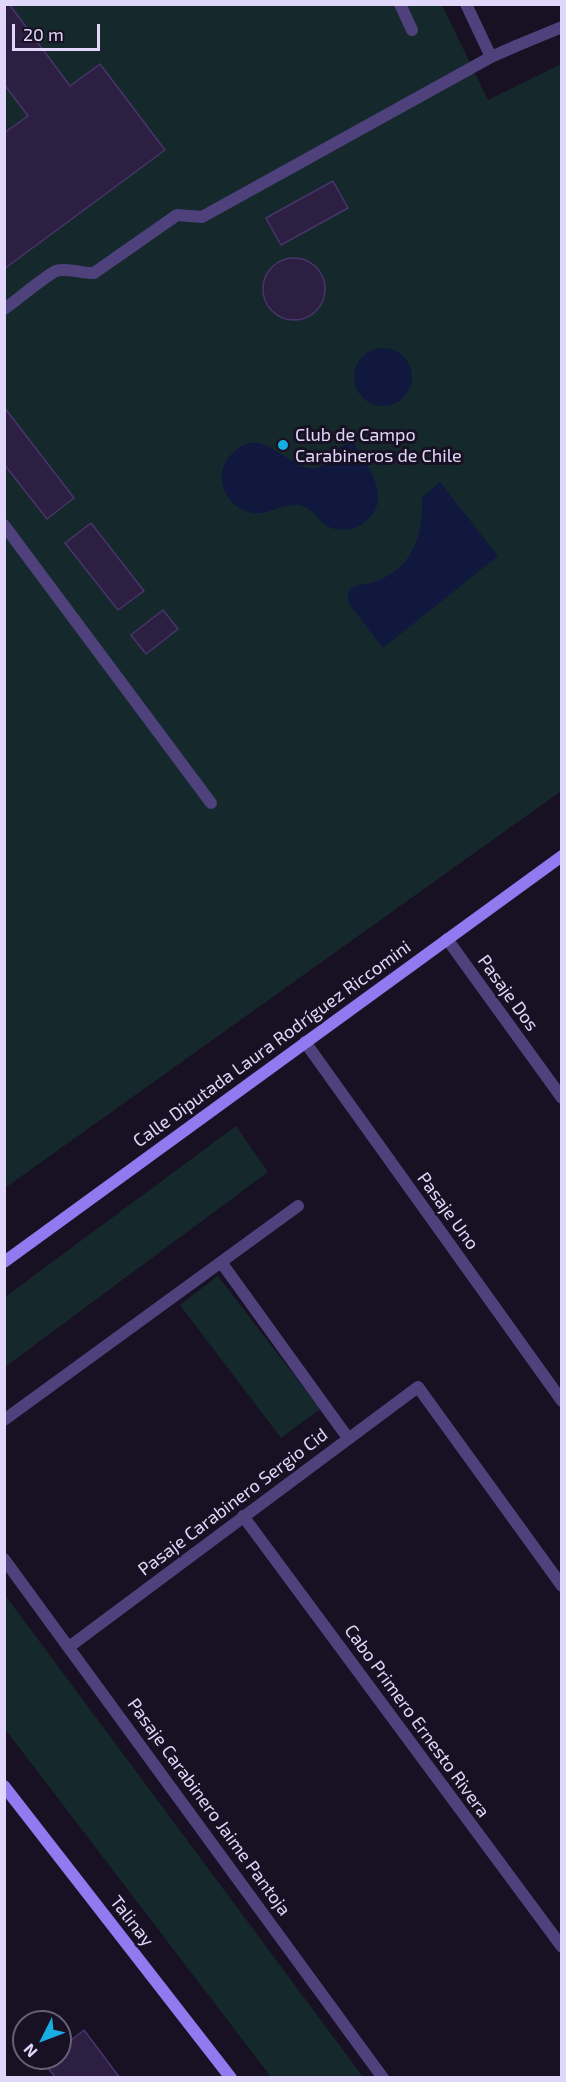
<!DOCTYPE html>
<html>
<head>
<meta charset="utf-8">
<style>
  body { margin:0 }
  #map { position:relative; width:566px; height:2082px; overflow:hidden; background:#171123; font-family:"Exo 2",sans-serif }
  canvas { display:block }
  .frame { position:absolute; inset:0; border:6px solid #e1d7fa; pointer-events:none }
  .north { position:absolute; left:12px; top:2010px; width:60px; height:60px; box-sizing:border-box; background:#171123; border:2px solid #686079; border-radius:50%; rotate:228deg; font-size:16px; font-weight:700; line-height:24px; text-align:center; color:#e1d7fa }
  .north::after { content:''; display:block; margin:auto; width:21px; height:27px; background:#1aade4; clip-path:polygon(50% 0,100% 100%,50% 72%,0 100%) }
  .scale { position:absolute; left:12px; top:24px; width:88px; height:27px; box-sizing:border-box; border:3px solid #e1d7fa; border-top:0; padding-left:8px; font-size:18px; line-height:21px; white-space:nowrap; color:#e1d7fa; -webkit-text-stroke:4px #171123; paint-order:stroke }
</style>
</head>
<body>
<div id="map">
<canvas width="566" height="2082"></canvas>
<div class="frame"></div>
<div class="north">N</div>
<div class="scale">20 m</div>
</div>
<script>
const context = document.querySelector('canvas').getContext('2d');
context.lineJoin = 'round';
function fill(path, color) { context.fillStyle = color; context.fill(path, 'evenodd'); }
function trace(path, color, width, dash) { context.strokeStyle = color; context.lineWidth = width; context.lineCap = dash ? 'butt' : 'round'; context.setLineDash(dash || []); context.stroke(path); }
function label(font, color, halo, rows, align = 'center') {
  context.font = font + ' "Exo 2",sans-serif'; context.lineWidth = 6; context.setLineDash([]); context.textBaseline = 'middle'; context.strokeStyle = halo; context.fillStyle = color; for (const [text, x, y, turn = 0] of rows) {
    context.save(); context.translate(x, y); context.rotate((+turn || 0) * Math.PI / 180); context.textAlign = isNaN(turn) ? turn : align; if (halo) context.strokeText(text, 0, 0); context.fillText(text, 0, 0); context.restore();
  }
}
fill(new Path2D(`
  M5,5H442L488,100L561,64V791L5,1188Z
  M236,1126L268,1172L5,1367V1297Z
  M218,1276L320,1409L281,1438L180,1305Z
  M5,1595L363,2077H271L5,1729Z`), '#15292c');
fill(new Path2D(`
  M354 377a29 29 0 1 1 58 0a29 29 0 1 1-58 0Z
  M353,441C366,464 395,499 365,522C357,529 346,532 335,529C320,526 316,510 302,506C286,501 269,515 253,513C227,509 212,478 229,457C266,411 298,494 330,460L333,450Z
  M440,482L498,556L383,648L349,604L348,592C355,583 364,585 374,582C414,568 423,535 422,497Z`), '#10183d');
const building = new Path2D(`
  M4,4H9L70,86L100,64L165,150L4,269V133L28,116L4,84Z
  M333,181L348,208L281,245L266,218Z
  M263 289a31 31 0 1 1 62 0a31 31 0 1 1-62 0Z
  M4,407L74,498L47,519L4,464Z
  M91,523L144,591L118,610L65,543Z
  M163,610L178,629L146,654L131,635Z
  M84,2030L120,2078H56L43,2062L48,2058H60V2049Z`);
fill(building, '#2c1f42');
trace(building, '#48346b', 1.5);
trace(new Path2D(`
  M400,4L412,30
  M466,4L491,57
  M4,309C16,301 45,276 56,271C68,267 82,274 94,273L177,215L202,217L491,57L516,46
  M4,525L211,803`), '#4e417c', 12);
trace(new Path2D(`
  M516,46L562,27
  M447,939L562,1098
  M305,1042L562,1401
  M221,1262L348,1438
  M4,1420L298,1206
  M243,1516L562,1947
  M4,1559L383,2078
  M69,1647L418,1387L562,1586`), '#4e417c', 12);
trace(new Path2D(`
  M4,1262L562,856
  M4,1786L231,2078`), '#9179f0', 12);
for (const [x, y, r, color] of [
  [283,445,6,"#1aade4"]
]) { const dot = new Path2D(); dot.arc(x, y, r, 0, 2 * Math.PI); context.fillStyle = color; context.fill(dot); trace(dot, '#171123', 2); }
label('18px', '#e1d7fa', '#171123', [
  ["Club de Campo",295,435],
  ["Carabineros de Chile",295,456]
], 'left');
label('18px', '#e1d7fa', '#171123', [
  ["Pasaje Dos",508,993,54],
  ["Calle Diputada Laura Rodríguez Riccomini",272,1044,-36],
  ["Pasaje Uno",448,1211,54],
  ["Pasaje Carabinero Sergio Cid",233,1502,-37],
  ["Cabo Primero Ernesto Rivera",417,1721,54],
  ["Pasaje Carabinero Jaime Pantoja",209,1807,54],
  ["Talinay",132,1921,52]
]);
</script>
</body>
</html>
